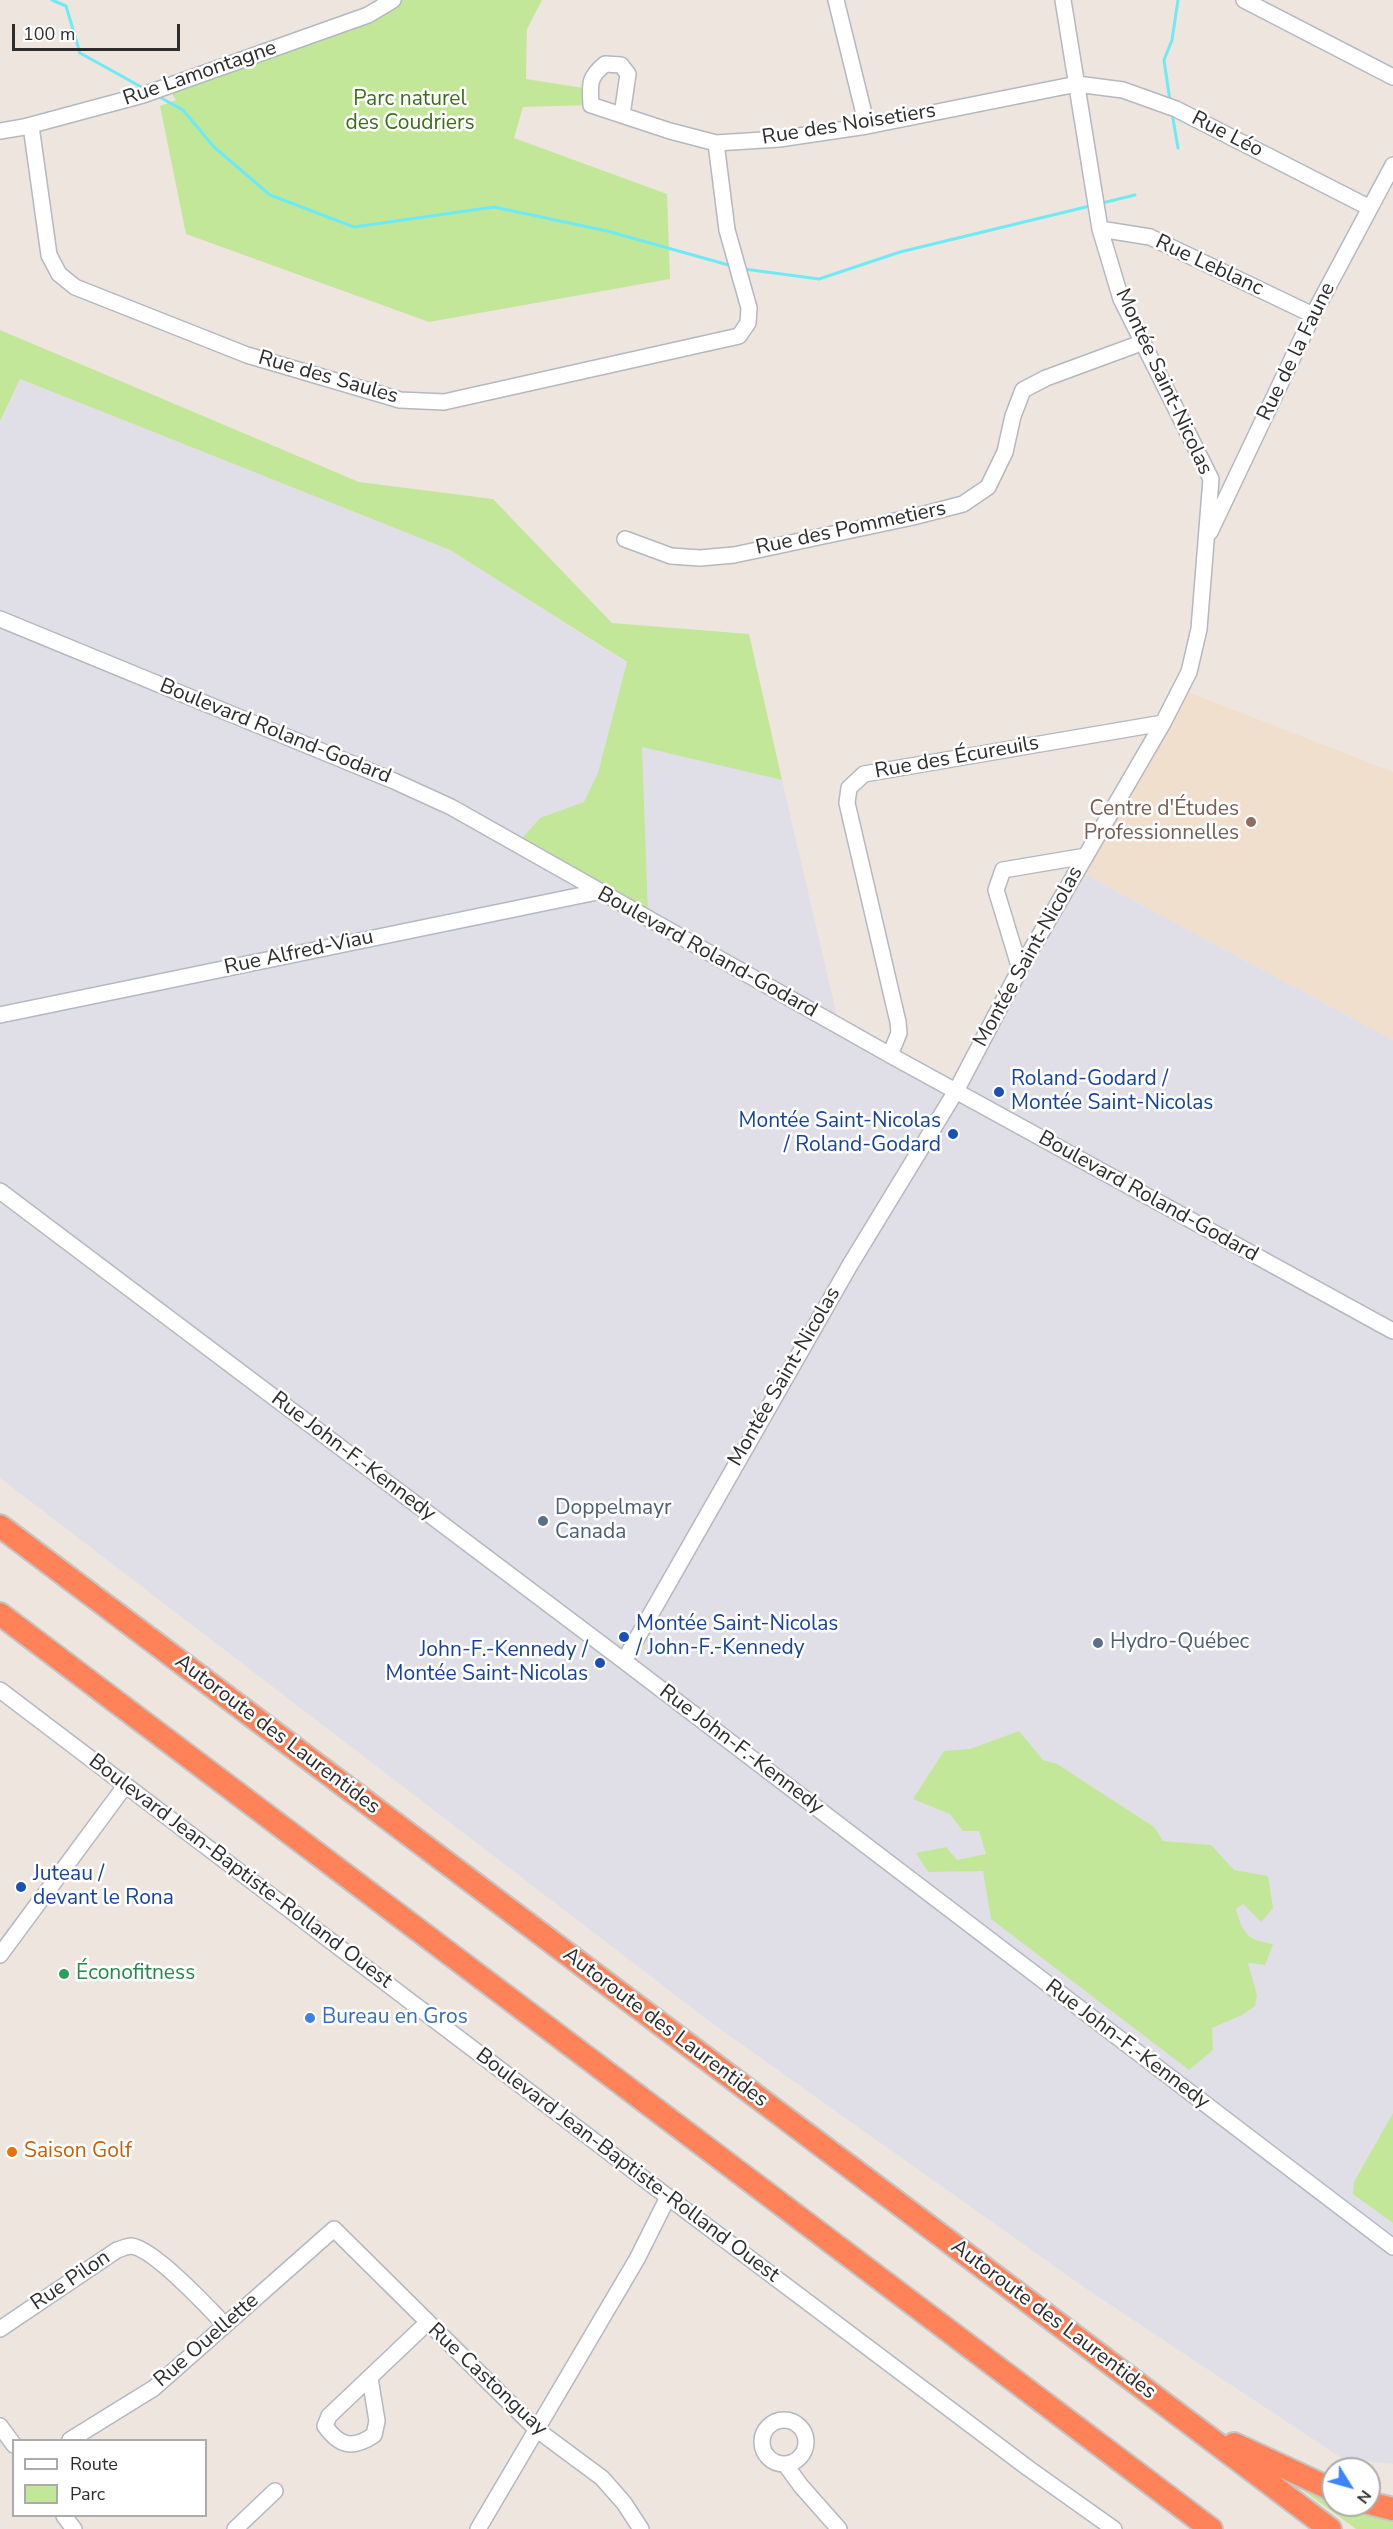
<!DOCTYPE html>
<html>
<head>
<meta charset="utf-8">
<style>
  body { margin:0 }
  #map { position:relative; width:1393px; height:2529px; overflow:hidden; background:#efe5df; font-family:"Nunito Sans",sans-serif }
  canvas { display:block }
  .legend { position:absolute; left:12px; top:2439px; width:195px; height:78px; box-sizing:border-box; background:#fff; border:2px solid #ababab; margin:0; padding:8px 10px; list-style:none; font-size:18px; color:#2d2d2d }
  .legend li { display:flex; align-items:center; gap:12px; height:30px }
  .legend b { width:30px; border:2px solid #ababab }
  .north { position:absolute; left:1321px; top:2457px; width:60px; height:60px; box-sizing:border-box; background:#fff; border:2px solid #ababab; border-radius:50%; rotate:127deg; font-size:16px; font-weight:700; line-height:24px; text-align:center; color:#2d2d2d }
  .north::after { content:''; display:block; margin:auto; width:21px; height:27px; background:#3b85ff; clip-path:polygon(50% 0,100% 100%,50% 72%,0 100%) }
  .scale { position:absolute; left:12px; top:24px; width:168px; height:27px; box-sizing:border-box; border:3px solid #2d2d2d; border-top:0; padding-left:8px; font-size:18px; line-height:21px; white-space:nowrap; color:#2d2d2d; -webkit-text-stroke:4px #fff; paint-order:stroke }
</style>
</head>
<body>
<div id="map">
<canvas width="1393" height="2529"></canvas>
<ul class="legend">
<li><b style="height:8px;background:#fff"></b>Route</li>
<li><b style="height:16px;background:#c3e799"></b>Parc</li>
</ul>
<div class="north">N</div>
<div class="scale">100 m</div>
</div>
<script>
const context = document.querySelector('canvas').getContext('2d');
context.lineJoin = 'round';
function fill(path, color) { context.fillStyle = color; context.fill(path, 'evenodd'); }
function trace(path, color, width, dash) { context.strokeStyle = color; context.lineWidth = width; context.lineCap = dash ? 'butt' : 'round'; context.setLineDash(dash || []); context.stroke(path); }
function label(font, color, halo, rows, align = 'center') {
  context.font = font + ' "Nunito Sans",sans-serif'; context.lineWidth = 5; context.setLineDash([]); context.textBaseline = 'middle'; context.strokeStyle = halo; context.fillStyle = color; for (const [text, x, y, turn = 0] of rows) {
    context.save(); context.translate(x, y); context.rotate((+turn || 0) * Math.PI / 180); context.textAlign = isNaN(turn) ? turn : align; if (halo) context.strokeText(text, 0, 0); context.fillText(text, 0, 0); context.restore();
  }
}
fill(new Path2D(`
  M20,379L450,550L627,663L609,732L782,780L837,1016L955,1091L1081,872L1393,1040V2464L1343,2459L1088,2290L717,2027L0,1478V424Z`), '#e0dfe7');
fill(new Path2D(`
  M1183,690L1393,772V1040L1081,872Z`), '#f1dfce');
fill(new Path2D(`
  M393,0H542L527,29L526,79L590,89L591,105L523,107L514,138L667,194L670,279L429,322L186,234L160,106L176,100L167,86Z
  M0,330L359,482L493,499L612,623L749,634L782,780L642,747L648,915L519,842L540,818L584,802L598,773L627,662L450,550L20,379L0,422Z
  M1019,1731L1043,1760L1057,1764L1154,1827L1163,1841L1211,1845L1234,1870L1268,1876L1273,1908L1261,1922L1243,1904L1236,1909C1243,1934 1247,1940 1273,1944L1265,1965L1248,1963L1257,1995L1255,2006L1242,2015L1212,2028L1213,2050L1189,2070L991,1919L983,1871L928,1872L916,1853L946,1847L957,1860L986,1854L979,1831H963L950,1814L913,1799L944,1751L970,1749Z
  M1393,2113V2223L1353,2194L1354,2182Z
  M1278,2472L1333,2500V2505H1347L1393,2517V2529H1356Z`), '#c3e799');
trace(new Path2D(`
  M52,0L66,6L80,53L145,89
  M156,95L183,110L214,147L270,195L354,227L494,207L607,231L732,266
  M1170,101L1164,60L1172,40L1178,0
  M1172,113L1178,148
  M1102,203L1135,195
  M744,269L819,279L900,252L1090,206`), '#6eeaf4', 3);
const minor = new Path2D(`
  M836,0L867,126
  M1244,0L1393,77
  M622,115L628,74L621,65L605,64C588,78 590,84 591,105L670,131L716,143L779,139L867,126L1077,84L1123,90L1176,109L1370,208
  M31,126L49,255L59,274L75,287L247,355L400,400L444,402L739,336L748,323L749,308L727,230L716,143
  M0,131L24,127L143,95L368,15L393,0
  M1100,229L1150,237L1313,315
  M1210,532L1313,315L1393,165
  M625,539L671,556L700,558L734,555L913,517L963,504L988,487L1005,452L1013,416L1023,390L1046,378L1141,343
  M0,619L394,781L451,807L890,1055L1393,1331
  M1020,969L996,890L1003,870L1086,856
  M0,1015L597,892
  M890,1055L899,1033L898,1022L847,803L849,788L864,774L1163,723
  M0,1191L624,1661L1393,2247
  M624,1661L850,1265L956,1091L1020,969L1163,723L1189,672L1199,629L1211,479L1121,299L1100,229L1063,0
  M0,1690L668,2197L1028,2468L1114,2529
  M0,1955L125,1786
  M0,2329L117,2250C121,2249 127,2246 131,2246C153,2248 209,2308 225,2325
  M370,2378L377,2421L374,2435C353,2449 340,2447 325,2426L329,2416L427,2323
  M762 2442a22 22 0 1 1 44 0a22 22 0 1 1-44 0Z
  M0,2426L14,2445
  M70,2440L154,2388L334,2229L536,2429L602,2478L624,2503L641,2529
  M785,2464L801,2486L839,2529
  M64,2516L74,2529
  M235,2529L275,2491
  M478,2529L637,2259L668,2197`);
const highway = new Path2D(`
  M0,1526L1330,2529
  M0,1614L1211,2529
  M1234,2444L1333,2490
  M1369,2503L1393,2509`);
trace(minor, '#b3b8c1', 18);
trace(highway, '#c4c4c4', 26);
trace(minor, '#fff', 15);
trace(highway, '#ff8259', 22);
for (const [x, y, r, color] of [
  [1251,822,6,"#8d6e63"],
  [999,1092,6,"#1a4fb4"],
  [953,1134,6,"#1a4fb4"],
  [543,1521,6,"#5c6f8a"],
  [624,1637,6,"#1a4fb4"],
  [1098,1643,6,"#5c6f8a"],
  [600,1663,6,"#1a4fb4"],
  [21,1887,6,"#1a4fb4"],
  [64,1974,6,"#2e9e5b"],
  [310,2018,6,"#3f7fe0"],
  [12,2152,6,"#e8710a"]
]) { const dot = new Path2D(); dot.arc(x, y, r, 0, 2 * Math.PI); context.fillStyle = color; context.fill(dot); trace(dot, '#fff', 2); }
label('21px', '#2d2d2d', '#fff', [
  ["Rue Lamontagne",200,74,-19],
  ["Rue des Noisetiers",849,125,-9],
  ["Rue Léo",1227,135,27],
  ["Rue Leblanc",1209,266,25],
  ["Rue de la Faune",1297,352,-64],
  ["Rue des Saules",328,378,16],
  ["Montée Saint-Nicolas",1163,382,65],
  ["Rue des Pommetiers",851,529,-12],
  ["Boulevard Roland-Godard",275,732,22],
  ["Rue des Écureuils",957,758,-10],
  ["Rue Alfred-Viau",299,953,-12],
  ["Boulevard Roland-Godard",707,953,29],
  ["Montée Saint-Nicolas",1029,957,-61],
  ["Boulevard Roland-Godard",1148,1197,29],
  ["Montée Saint-Nicolas",785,1377,-60],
  ["Rue John-F.-Kennedy",353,1457,37],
  ["Autoroute des Laurentides",277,1735,37],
  ["Rue John-F.-Kennedy",741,1750,37],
  ["Boulevard Jean-Baptiste-Rolland Ouest",240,1872,37],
  ["Autoroute des Laurentides",665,2028,37],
  ["Rue John-F.-Kennedy",1127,2045,37],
  ["Boulevard Jean-Baptiste-Rolland Ouest",627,2166,37],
  ["Rue Pilon",71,2281,-34],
  ["Autoroute des Laurentides",1053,2320,37],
  ["Rue Ouellette",207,2341,-41],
  ["Rue Castonguay",487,2380,43]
]);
label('21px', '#3a6f17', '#fff', [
  ["Parc naturel",410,100],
  ["des Coudriers",410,124]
]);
label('21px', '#785e54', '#fff', [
  ["Centre d'Études",1239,810],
  ["Professionnelles",1239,834]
], 'right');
label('21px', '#164399', '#fff', [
  ["Roland-Godard /",1011,1080],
  ["Montée Saint-Nicolas",1011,1104],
  ["Montée Saint-Nicolas",941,1122,"right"],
  ["/ Roland-Godard",941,1146,"right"],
  ["Montée Saint-Nicolas",636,1625],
  ["/ John-F.-Kennedy",636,1649],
  ["John-F.-Kennedy /",588,1651,"right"],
  ["Montée Saint-Nicolas",588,1675,"right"],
  ["Juteau /",33,1875],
  ["devant le Rona",33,1899]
], 'left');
label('21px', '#4e5e75', '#fff', [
  ["Doppelmayr",555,1509],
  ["Canada",555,1533],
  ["Hydro-Québec",1110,1643]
], 'left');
label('21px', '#27864d', '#fff', [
  ["Éconofitness",76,1974]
], 'left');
label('21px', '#366cbe', '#fff', [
  ["Bureau en Gros",322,2018]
], 'left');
label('21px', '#c56008', '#fff', [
  ["Saison Golf",24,2152]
], 'left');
</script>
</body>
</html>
